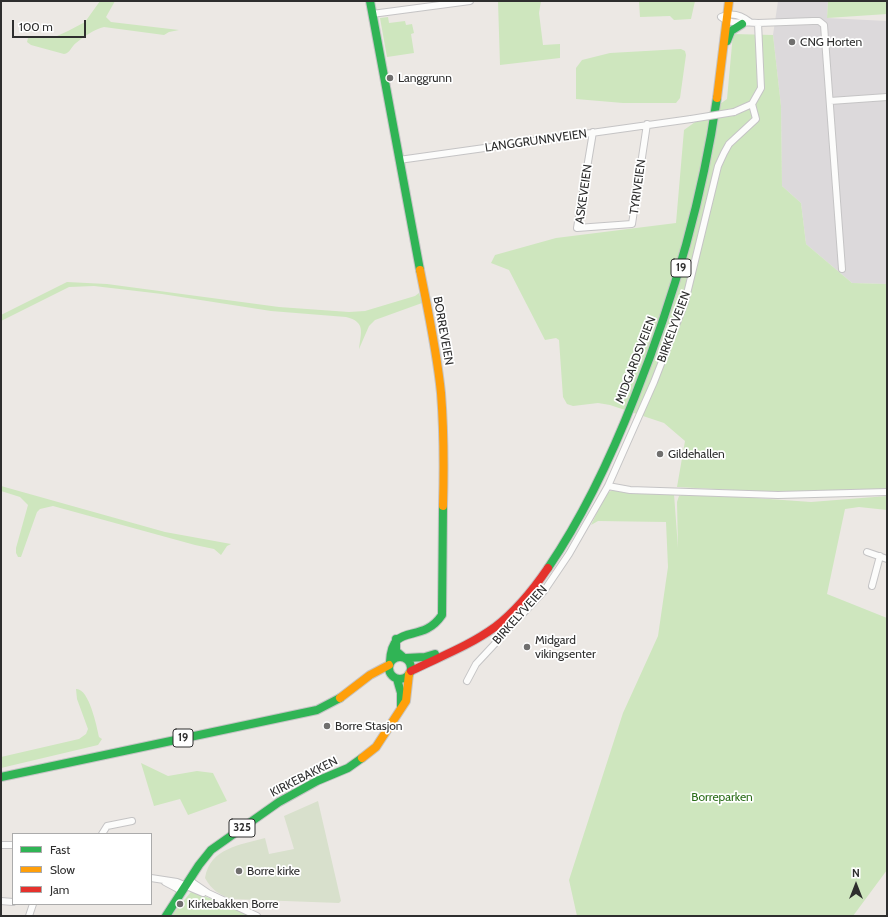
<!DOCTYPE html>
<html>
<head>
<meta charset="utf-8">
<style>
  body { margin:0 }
  #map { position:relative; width:888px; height:917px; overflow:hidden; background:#ece8e4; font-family:Cabin,sans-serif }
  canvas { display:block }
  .frame { position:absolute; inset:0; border:2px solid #2e2e2e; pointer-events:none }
  .legend { position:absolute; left:12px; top:833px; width:140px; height:72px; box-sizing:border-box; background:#fff; border:1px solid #ababab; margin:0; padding:5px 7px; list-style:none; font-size:12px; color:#2e2e2e }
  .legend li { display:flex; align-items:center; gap:8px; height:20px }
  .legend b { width:20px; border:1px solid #ababab }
  .north { position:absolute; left:836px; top:865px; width:40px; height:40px; -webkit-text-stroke:3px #fff; paint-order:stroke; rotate:0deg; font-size:11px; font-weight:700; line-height:16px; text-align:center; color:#2e2e2e }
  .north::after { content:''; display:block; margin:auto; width:14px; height:18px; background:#2e2e2e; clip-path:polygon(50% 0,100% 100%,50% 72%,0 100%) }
  .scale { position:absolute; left:12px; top:20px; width:74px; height:18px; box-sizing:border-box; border:2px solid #2e2e2e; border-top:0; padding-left:5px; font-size:12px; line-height:14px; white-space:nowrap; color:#2e2e2e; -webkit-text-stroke:3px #fff; paint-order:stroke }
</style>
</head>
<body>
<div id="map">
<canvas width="888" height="917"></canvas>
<div class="frame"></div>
<ul class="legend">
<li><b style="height:5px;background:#30b455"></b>Fast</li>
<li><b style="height:5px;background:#ff9f0a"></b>Slow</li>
<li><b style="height:5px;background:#e5322d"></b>Jam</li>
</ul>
<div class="north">N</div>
<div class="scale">100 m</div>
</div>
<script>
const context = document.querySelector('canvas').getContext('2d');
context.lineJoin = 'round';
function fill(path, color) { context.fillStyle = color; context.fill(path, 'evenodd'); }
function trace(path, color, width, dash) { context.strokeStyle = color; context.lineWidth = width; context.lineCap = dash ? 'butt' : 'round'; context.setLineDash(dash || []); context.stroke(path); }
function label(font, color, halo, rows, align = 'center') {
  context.font = font + ' Cabin,sans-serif'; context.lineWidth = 3.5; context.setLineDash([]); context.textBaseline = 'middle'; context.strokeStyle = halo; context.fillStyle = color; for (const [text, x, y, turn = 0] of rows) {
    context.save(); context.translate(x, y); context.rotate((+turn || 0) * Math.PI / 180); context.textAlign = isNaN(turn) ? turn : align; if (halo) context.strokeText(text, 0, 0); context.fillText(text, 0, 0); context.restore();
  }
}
fill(new Path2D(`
  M778,1H828L827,18L887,21V284L852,283L806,244L801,203L782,186L781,106L773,35Z`), '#dcd9db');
fill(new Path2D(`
  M100,1H115L106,17L111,22L179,30L169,32L164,35L104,27C95,29 83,37 76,43C71,47 70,53 64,54L31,45L27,42L28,38L57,36L68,31L85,22Z
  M498,1H541L539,13L543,45L560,44V58L500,65Z
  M639,1H695L691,19L674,20L670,16L640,17Z
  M828,1H887V14L827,18Z
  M388,17L389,23L405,21L406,25L412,24L414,33L411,34L414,53L387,57L380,18Z
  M733,34L773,35L781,106L782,186L801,203L806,244L852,283L887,284V493L771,492L677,487L685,441L664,423L610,405L598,403L573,406L567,404L563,397L559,340L556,338L545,340L509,270L491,263L495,255L556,238L676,223L684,130L727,99Z
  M681,49L685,51L686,55L680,98L676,103H623L576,99V68L582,60L610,53Z
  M67,282L107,284L279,307L349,312L365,311L415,296L419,293L422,303L375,320L369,326L359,349C361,332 366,322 346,317L271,311L162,294L94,286L69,287L1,321V315Z
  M1,486L165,532L231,544L227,546L221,555L214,549L195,545L53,506L40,509L37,512L21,557H18L16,553V548L28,505L20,497L1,491Z
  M614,489L674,494L678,548L677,502L679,496L685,493L811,502L887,496V510L859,507L845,509L827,594L887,618V870L853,916H577L569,880L623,713L658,636L668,567L666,522L598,521L591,525L606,494Z
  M76,689C89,688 97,727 99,737L102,739L98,745L1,768V757L79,739L86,734L88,729L77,699Z
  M141,763L168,776L197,771L213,773L227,801L188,815L180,799L154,806Z
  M191,892L228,904L250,916H171Z`), '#cee6be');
fill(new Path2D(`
  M318,801L341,901L339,903L231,899C218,894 212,890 205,878C210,848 240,845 265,838L269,854L294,849L284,816Z`), '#d8e0cc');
const street = new Path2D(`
  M372,14L470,1
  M750,22C741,15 731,12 721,17C732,26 745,21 758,23
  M830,101L887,97
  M734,112L752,104L761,88L758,23L813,21H819L824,25L842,269
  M593,132L577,228L632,224L647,124
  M399,160L691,119
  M608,486L630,490L778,495L887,492
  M867,552L887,559
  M872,586L880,556
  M467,681L476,664L544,591L569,554L608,486L654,382L685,302L718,166L724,153L729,144L756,119L752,104
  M102,834L107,826L132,821
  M1,845H13
  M151,878L177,882L203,893
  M189,880L208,893L257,916
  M165,882L182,891
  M1,901L13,902
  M29,916L33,904`);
const fast = new Path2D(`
  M370,1L420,270
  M727,41L731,31L742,24
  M548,568C584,515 612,455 635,396C674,298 702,202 717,98
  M396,639V651L403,657
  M389 668a11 11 0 1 1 22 0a11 11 0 1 1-22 0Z
  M406,658L425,657L435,654
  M390,662C392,620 421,646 442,615L443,506
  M397,679L401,693V706
  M1,777L317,710L340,698
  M166,916L199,865L211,850L279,802L317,781L348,768L362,758`);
const slow = new Path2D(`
  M717,98L729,1
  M420,270C428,311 437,352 441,393C444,431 444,469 443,506
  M340,698L370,675L389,665
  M362,758L376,747L406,701L409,674`);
const jam = new Path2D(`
  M411,671C439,657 469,646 495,627C516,611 533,590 548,568`);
trace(street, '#c5c4c5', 8);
trace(fast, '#c5c4c5', 10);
trace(slow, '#c5c4c5', 10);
trace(jam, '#c5c4c5', 10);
trace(street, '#fcfcfb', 6);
trace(fast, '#30b455', 8);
trace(slow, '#ff9f0a', 8);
trace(jam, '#e5322d', 8);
const streetBridge = new Path2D(`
  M691,119L734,112`);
trace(streetBridge, '#c5c4c5', 8, []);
trace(streetBridge, '#fcfcfb', 6);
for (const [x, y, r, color] of [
  [792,42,4,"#706f6e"],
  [390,78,4,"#706f6e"],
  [660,454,4,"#706f6e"],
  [527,647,4,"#706f6e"],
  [327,726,4,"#706f6e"],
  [239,871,4,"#706f6e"],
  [180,904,4,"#706f6e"]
]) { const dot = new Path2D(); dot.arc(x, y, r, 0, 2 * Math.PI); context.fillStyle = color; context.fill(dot); trace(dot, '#fff', 1.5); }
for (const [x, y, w] of [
  [681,268,20],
  [183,738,20],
  [242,828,26]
]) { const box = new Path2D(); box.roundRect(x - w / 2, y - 9, w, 18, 3); context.fillStyle = '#fff'; context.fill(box); trace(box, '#2e2e2e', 1); }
label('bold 11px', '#2e2e2e', null, [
  ["19",681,268],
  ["19",183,738],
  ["325",242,828]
]);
label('12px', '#2e2e2e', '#fff', [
  ["CNG Horten",800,42],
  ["Langgrunn",398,78],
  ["Gildehallen",668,454],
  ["Midgard",535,640],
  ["vikingsenter",535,654],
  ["Borre Stasjon",335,726],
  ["Borre kirke",247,871],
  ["Kirkebakken Borre",188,904]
], 'left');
label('12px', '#2e2e2e', '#fff', [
  ["LANGGRUNNVEIEN",536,141,-8],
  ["TYRIVEIEN",638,187,-82],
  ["ASKEVEIEN",584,194,-82],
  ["BIRKELYVEIEN",674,327,-70],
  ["BORREVEIEN",443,331,80],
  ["MIDGARDSVEIEN",636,360,-69],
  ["BIRKELYVEIEN",520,615,-48],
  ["KIRKEBAKKEN",304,777,-27]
]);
label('12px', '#2c6e1b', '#fff', [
  ["Borreparken",722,797]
]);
</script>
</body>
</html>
